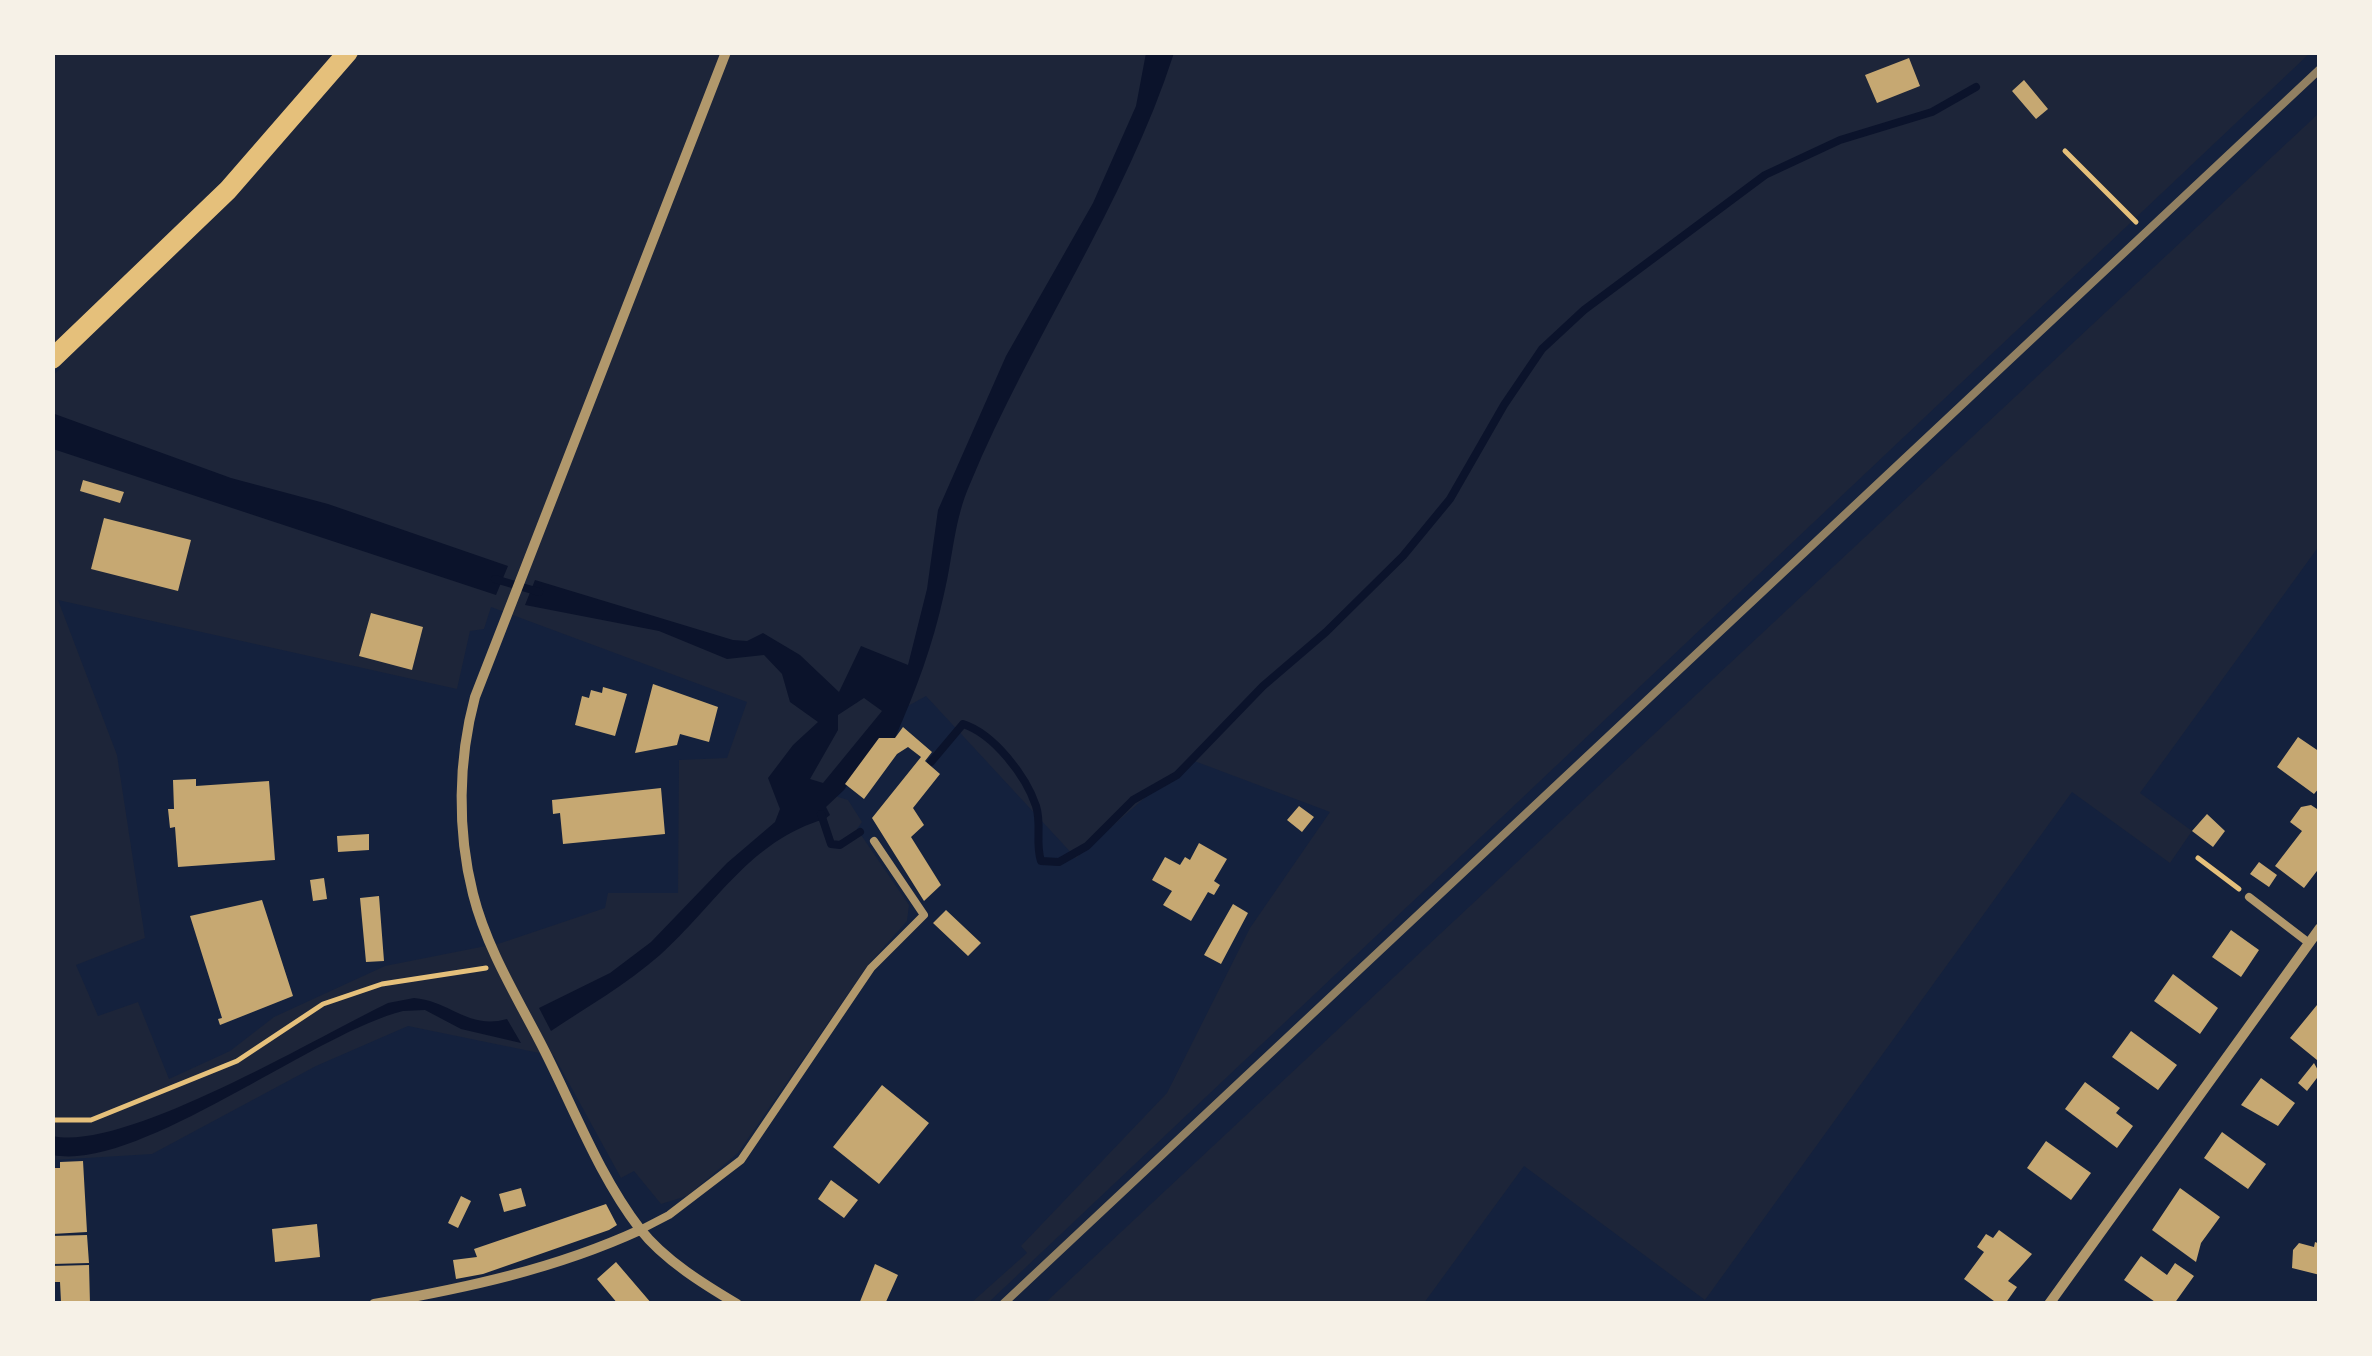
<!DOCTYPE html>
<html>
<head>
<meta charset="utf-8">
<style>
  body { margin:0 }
  #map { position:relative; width:2372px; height:1356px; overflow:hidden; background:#14213d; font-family:"Space Grotesk",sans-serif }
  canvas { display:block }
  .frame { position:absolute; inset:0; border:55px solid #f6f1e7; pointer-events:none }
</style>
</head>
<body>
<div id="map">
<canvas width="2372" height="1356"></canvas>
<div class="frame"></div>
</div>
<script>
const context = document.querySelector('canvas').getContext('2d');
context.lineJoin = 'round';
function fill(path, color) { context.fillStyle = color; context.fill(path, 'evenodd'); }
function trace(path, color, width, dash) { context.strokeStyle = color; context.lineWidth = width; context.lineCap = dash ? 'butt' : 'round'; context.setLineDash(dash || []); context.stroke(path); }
fill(new Path2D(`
  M53,53H2310L988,1303H971L1027,1253L1021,1246L1167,1093L1250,928L1330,812L1189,759L1076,858L926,696L890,716L829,794L848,800L862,822L857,829L909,905L907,921L868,965L738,1153L687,1196L661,1204L634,1171L621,1178L554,1056L408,1026L316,1066L152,1154L53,1160L52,376L61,368L52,358ZM58,600L457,689L470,631L484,629L491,607L747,702L727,758L679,760L678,893H608L605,908L501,943L385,966L274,1017L230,1051L169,1079L138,1002L98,1016L76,965L145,938L117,755Z
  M2319,113V546L2140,793L2192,831L2170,863L2072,792L1705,1300L1524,1166L1424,1303H1045Z`), '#1d2539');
fill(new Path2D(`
  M1146,53H1174C1125,205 1031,337 970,484C954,520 953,557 944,594C933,645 916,690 895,738L879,739L844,790L826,807L830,815L825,819C750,840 714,907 660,955C627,984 587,1007 551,1031L539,1008L610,973L651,942L727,863L775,822L780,809L768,778L793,745L818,722L790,702L782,674L764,655L727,659L659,631L525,605L535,580L733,640L747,641L763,633L800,655L839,692L861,646L908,665L927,589L938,510L1006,356L1093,203L1136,106ZM864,698L882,711L823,783L810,779L838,730V715Z
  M52,413L231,478L328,504L508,566L496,595L53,449Z
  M414,998C450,1001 469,1030 507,1019L521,1043L461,1029L425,1010L403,1011C314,1033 138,1172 53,1155V1136C125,1152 317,1037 388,1003Z`), '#0b132b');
trace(new Path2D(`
  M495,579L539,592
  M931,762L963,724C994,734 1026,776 1036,806C1042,824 1035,843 1041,861L1059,862L1087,846L1133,800L1177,775L1263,686L1326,632L1403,556L1450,499L1504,405L1542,349L1584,310L1765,175L1840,140L1932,112L1976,87
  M821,814L831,844L840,845L860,832`), '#0b132b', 8);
fill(new Path2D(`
  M1909,58L1920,86L1877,103L1865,75Z
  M2024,80L2048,109L2036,119L2012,91Z
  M83,480L124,492L120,503L80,491Z
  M104,518L191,540L178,591L91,569Z
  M371,613L423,627L412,670L359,656Z
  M653,684L718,707L709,742L680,734L677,745L635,753Z
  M603,687L627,694L615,736L575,725L582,696L589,698L591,690L602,693Z
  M903,727L932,752L925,761L940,774L913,808L924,825L911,837L941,885L924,901L872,818L921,757L908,747L897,754L864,799L845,784L879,738H895Z
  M2298,737L2320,752V787L2314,794L2277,767Z
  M196,779V786L269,781L275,860L178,867L175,827L170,828L168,809H174L173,780Z
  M661,788L665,834L563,844L560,813L553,814L552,800Z
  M2311,805L2320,811V867L2304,888L2275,866L2302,831L2290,822L2301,807Z
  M1299,806L1314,817L1302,832L1287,820Z
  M2207,814L2225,831L2213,847L2192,831Z
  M369,834V850L338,852L337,836Z
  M1199,843L1227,859L1214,881L1220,885L1214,895L1208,892L1191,921L1163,905L1172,891L1152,880L1165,857L1180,865L1185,857L1190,860Z
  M2259,862L2277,875L2269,887L2250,874Z
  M324,878L327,899L313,901L310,880Z
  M379,896L384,961L366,962L360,898Z
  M262,900L293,996L220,1025L218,1019L222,1018L190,916Z
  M1233,904L1248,913L1221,964L1204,955Z
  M946,910L981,943L968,956L933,923Z
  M2231,930L2259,950L2241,977L2212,957Z
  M2173,974L2218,1008L2200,1034L2154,1001Z
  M2317,1005L2320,1056L2317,1060L2290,1038Z
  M2131,1031L2177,1065L2158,1090L2112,1057Z
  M2314,1063L2320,1074L2307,1091L2298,1083Z
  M2261,1078L2295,1103L2278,1126L2241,1105Z
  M2085,1082L2120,1108L2116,1113L2133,1126L2117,1148L2065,1109Z
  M882,1085L929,1123L879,1184L833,1147Z
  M2222,1132L2266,1164L2248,1189L2204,1158Z
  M2046,1141L2091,1173L2071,1200L2027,1168Z
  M83,1161L87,1232L52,1234V1168H60V1162Z
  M831,1180L858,1200L844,1218L818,1199Z
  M521,1188L526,1206L504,1212L499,1194Z
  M2180,1188L2220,1217L2201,1243L2196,1262L2152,1230Z
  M461,1196L471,1201L458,1228L448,1223Z
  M606,1204L617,1225L609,1230L483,1274L456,1279L453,1260L477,1257L474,1249Z
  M317,1224L320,1257L275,1262L272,1229Z
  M1999,1230L2032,1254L2008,1281L2017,1287L2005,1304H1998L1964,1279L1984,1252L1977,1247L1986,1234L1993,1238Z
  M87,1235L89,1263L52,1264V1236Z
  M2315,1242L2320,1244V1275L2292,1268L2293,1250L2299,1243L2314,1247Z
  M2141,1256L2167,1275L2175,1263L2194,1276L2174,1304H2158L2124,1280Z
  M616,1262L652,1304H618L597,1279Z
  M875,1264L898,1275L885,1304H859Z
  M89,1265L90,1304L61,1302L60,1282H53L52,1266Z`), '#c6a872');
trace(new Path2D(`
  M2065,151L2136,222
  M2198,858L2239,889
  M52,1120H91L237,1061L323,1004L382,984L486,968`), '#e5c07b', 5);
trace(new Path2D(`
  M2249,897L2309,943
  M640,1230L669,1215L741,1160L871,968L924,915L874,841`), '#b1986c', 8);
trace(new Path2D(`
  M726,52L475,697C458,760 457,831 473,894C486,946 515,994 539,1040C572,1103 597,1173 640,1229C664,1260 705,1285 737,1304
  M374,1304C466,1288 555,1269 640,1230
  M2049,1304L2320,928`), '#b1986c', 10);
trace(new Path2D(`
  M52,359L228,190L348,52`), '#e5c07b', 20);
trace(new Path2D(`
  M1003,1304L2320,69`), '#918062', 8);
</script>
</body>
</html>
